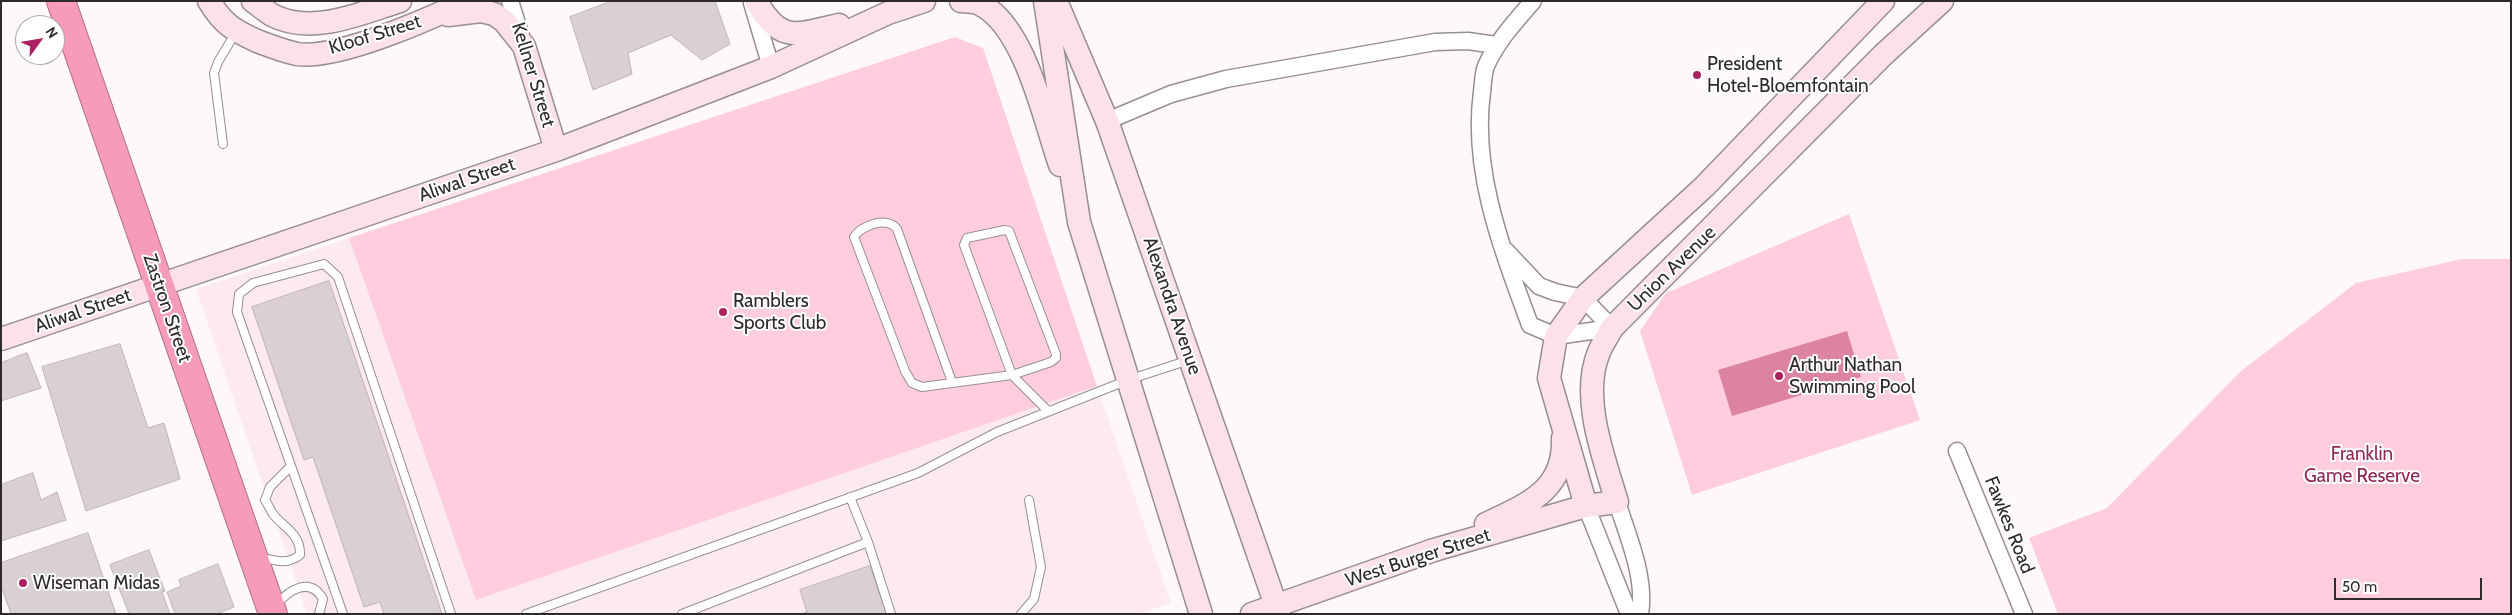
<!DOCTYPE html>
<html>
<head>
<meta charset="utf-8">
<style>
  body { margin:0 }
  #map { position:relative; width:2512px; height:615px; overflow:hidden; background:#fff8fa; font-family:Cabin,sans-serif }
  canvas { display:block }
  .frame { position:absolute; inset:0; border:2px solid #2e2a2b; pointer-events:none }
  .north { position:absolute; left:15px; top:15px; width:50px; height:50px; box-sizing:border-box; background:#fff; border:1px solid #abaaaa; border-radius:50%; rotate:58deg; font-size:14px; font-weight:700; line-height:20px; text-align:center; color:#2e2a2b }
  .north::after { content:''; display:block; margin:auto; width:18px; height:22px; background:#ac2161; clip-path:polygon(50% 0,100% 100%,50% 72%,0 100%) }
  .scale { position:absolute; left:2334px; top:578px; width:148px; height:22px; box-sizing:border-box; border:2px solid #2e2a2b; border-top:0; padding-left:6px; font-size:15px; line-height:18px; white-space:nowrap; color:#2e2a2b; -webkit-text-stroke:4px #fff; paint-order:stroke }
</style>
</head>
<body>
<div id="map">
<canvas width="2512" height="615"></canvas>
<div class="frame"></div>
<div class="north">N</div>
<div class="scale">50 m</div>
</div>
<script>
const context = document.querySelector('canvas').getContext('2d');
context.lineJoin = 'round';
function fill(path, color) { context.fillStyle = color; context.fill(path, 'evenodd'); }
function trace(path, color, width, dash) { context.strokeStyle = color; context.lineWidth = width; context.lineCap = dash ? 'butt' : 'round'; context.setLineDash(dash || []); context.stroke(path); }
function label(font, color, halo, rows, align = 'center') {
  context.font = font + ' Cabin,sans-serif'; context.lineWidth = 4; context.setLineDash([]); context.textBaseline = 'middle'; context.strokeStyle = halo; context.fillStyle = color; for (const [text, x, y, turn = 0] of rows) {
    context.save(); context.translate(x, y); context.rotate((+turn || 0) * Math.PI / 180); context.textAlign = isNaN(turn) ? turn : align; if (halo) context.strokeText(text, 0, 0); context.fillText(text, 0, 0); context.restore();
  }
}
fill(new Path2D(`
  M349,238L476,600L1097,386L1171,603L1139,614H307L196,289Z`), '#fdeaef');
fill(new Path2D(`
  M955,37L983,48L1097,386L476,600L349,238Z
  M1849,214L1920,420L1692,495L1640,331L1666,293Z
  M2462,259H2511V614H2058L2029,538L2107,508L2240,372L2356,283Z`), '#ffcddc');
fill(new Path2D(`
  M1847,331L1861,377L1732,416L1718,370Z`), '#dd83a2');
const building = new Path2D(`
  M612,1H715L730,44L702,60L671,35L628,53L632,74L593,90L570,17Z
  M329,281L442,614H384L380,602L364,607L313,457L304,460L252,307Z
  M120,344L148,428L164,423L180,479L86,511L42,367Z
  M27,353L41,388L1,401V363Z
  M33,473L41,500L57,492L66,520L1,541V485Z
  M88,533L116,614H11L1,586V563Z
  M149,550L165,591L162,592L170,614H129L110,565Z
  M218,564L234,607L217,614H175L167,592L181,586L179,580Z
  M870,566L887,614H801L807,612L800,590Z`);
fill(building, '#dad0d3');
trace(building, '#beb4b7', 1);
const lane = new Path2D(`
  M223,144L214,73L218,62L236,32
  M952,382L897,229C888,216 861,225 854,237L905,371L912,383L922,387L1012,375L1051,362L1056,358V354L1009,231L1005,230L967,238L964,245L1012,375L1048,411
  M850,497L868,542L891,614
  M261,557C275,561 288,565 300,555C301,534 284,528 273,514C270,510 268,504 265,500L270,487L291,466
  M276,605C289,590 310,576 323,599L319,614
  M343,614L237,312L239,294L253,283L324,264L338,277L451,614
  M526,614L918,473L997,432L1128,380L1189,360
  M682,614L868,542
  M1021,614L1034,599L1041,567L1029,500`);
const street = new Path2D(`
  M510,1L521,36
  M1533,1C1515,22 1497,41 1486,66C1483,74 1483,84 1482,92C1471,172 1503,251 1530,325L1556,336L1612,328
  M752,3L771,67
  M1107,121L1171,94L1226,79L1435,42L1468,41L1496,45
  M1506,251L1539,286L1555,292L1583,298L1612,328
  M1957,451L2024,614
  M1617,502C1628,537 1646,577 1640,614
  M1586,506L1629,614`);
const secondary = new Path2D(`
  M209,1C223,24 233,30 257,41C270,46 283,51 297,54C337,60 429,19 467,1
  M253,1C259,6 266,11 272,15C312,36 361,13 400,1
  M756,1C781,45 798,34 839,25
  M961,1C967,2 975,1 980,4C1025,26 1044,119 1060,165
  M1045,1L1079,222L1201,614
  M1056,1L1107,121L1279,614
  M448,15L481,11L494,14L504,21L524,46L556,150
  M1,339L556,150L771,67L888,13L924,1
  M1586,506L1549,378L1556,336L1583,298L1705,186L1883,1
  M1486,524C1527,504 1565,491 1563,438
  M1252,614L1434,550L1586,506L1617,502C1604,458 1580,397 1599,352C1602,344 1608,336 1612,328L1883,55L1942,1`);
const highway = new Path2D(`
  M61,1L273,614`);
trace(lane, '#978e90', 10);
trace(street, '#978e90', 19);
trace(secondary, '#978e90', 25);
trace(highway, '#b17388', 30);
trace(lane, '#fff', 8);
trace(street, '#fff', 16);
trace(secondary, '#fde1ea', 22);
trace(highway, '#f79bba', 28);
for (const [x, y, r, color] of [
  [1697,75,5,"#ac2161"],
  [723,312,5,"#ac2161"],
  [1779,376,5,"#ac2161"],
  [23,583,5,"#ac2161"]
]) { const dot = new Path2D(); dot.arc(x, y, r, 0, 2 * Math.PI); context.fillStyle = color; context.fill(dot); trace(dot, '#fff', 2); }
label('19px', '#2e2a2b', '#fff', [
  ["Kloof Street",375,35,-17],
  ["Kellner Street",533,75,73],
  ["Aliwal Street",467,180,-19],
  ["Union Avenue",1672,269,-44],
  ["Alexandra Avenue",1172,306,71],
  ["Zastron Street",167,308,71],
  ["Aliwal Street",83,311,-19],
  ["Fawkes Road",2009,525,68],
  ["West Burger Street",1418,558,-18]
]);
label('19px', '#2e2a2b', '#fff', [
  ["President",1707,64],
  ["Hotel-Bloemfontain",1707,86],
  ["Ramblers",733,301],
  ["Sports Club",733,323],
  ["Arthur Nathan",1789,365],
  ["Swimming Pool",1789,387],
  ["Wiseman Midas",33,583]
], 'left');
label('19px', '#902754', '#fff', [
  ["Franklin",2362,454],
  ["Game Reserve",2362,476]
]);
</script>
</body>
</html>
